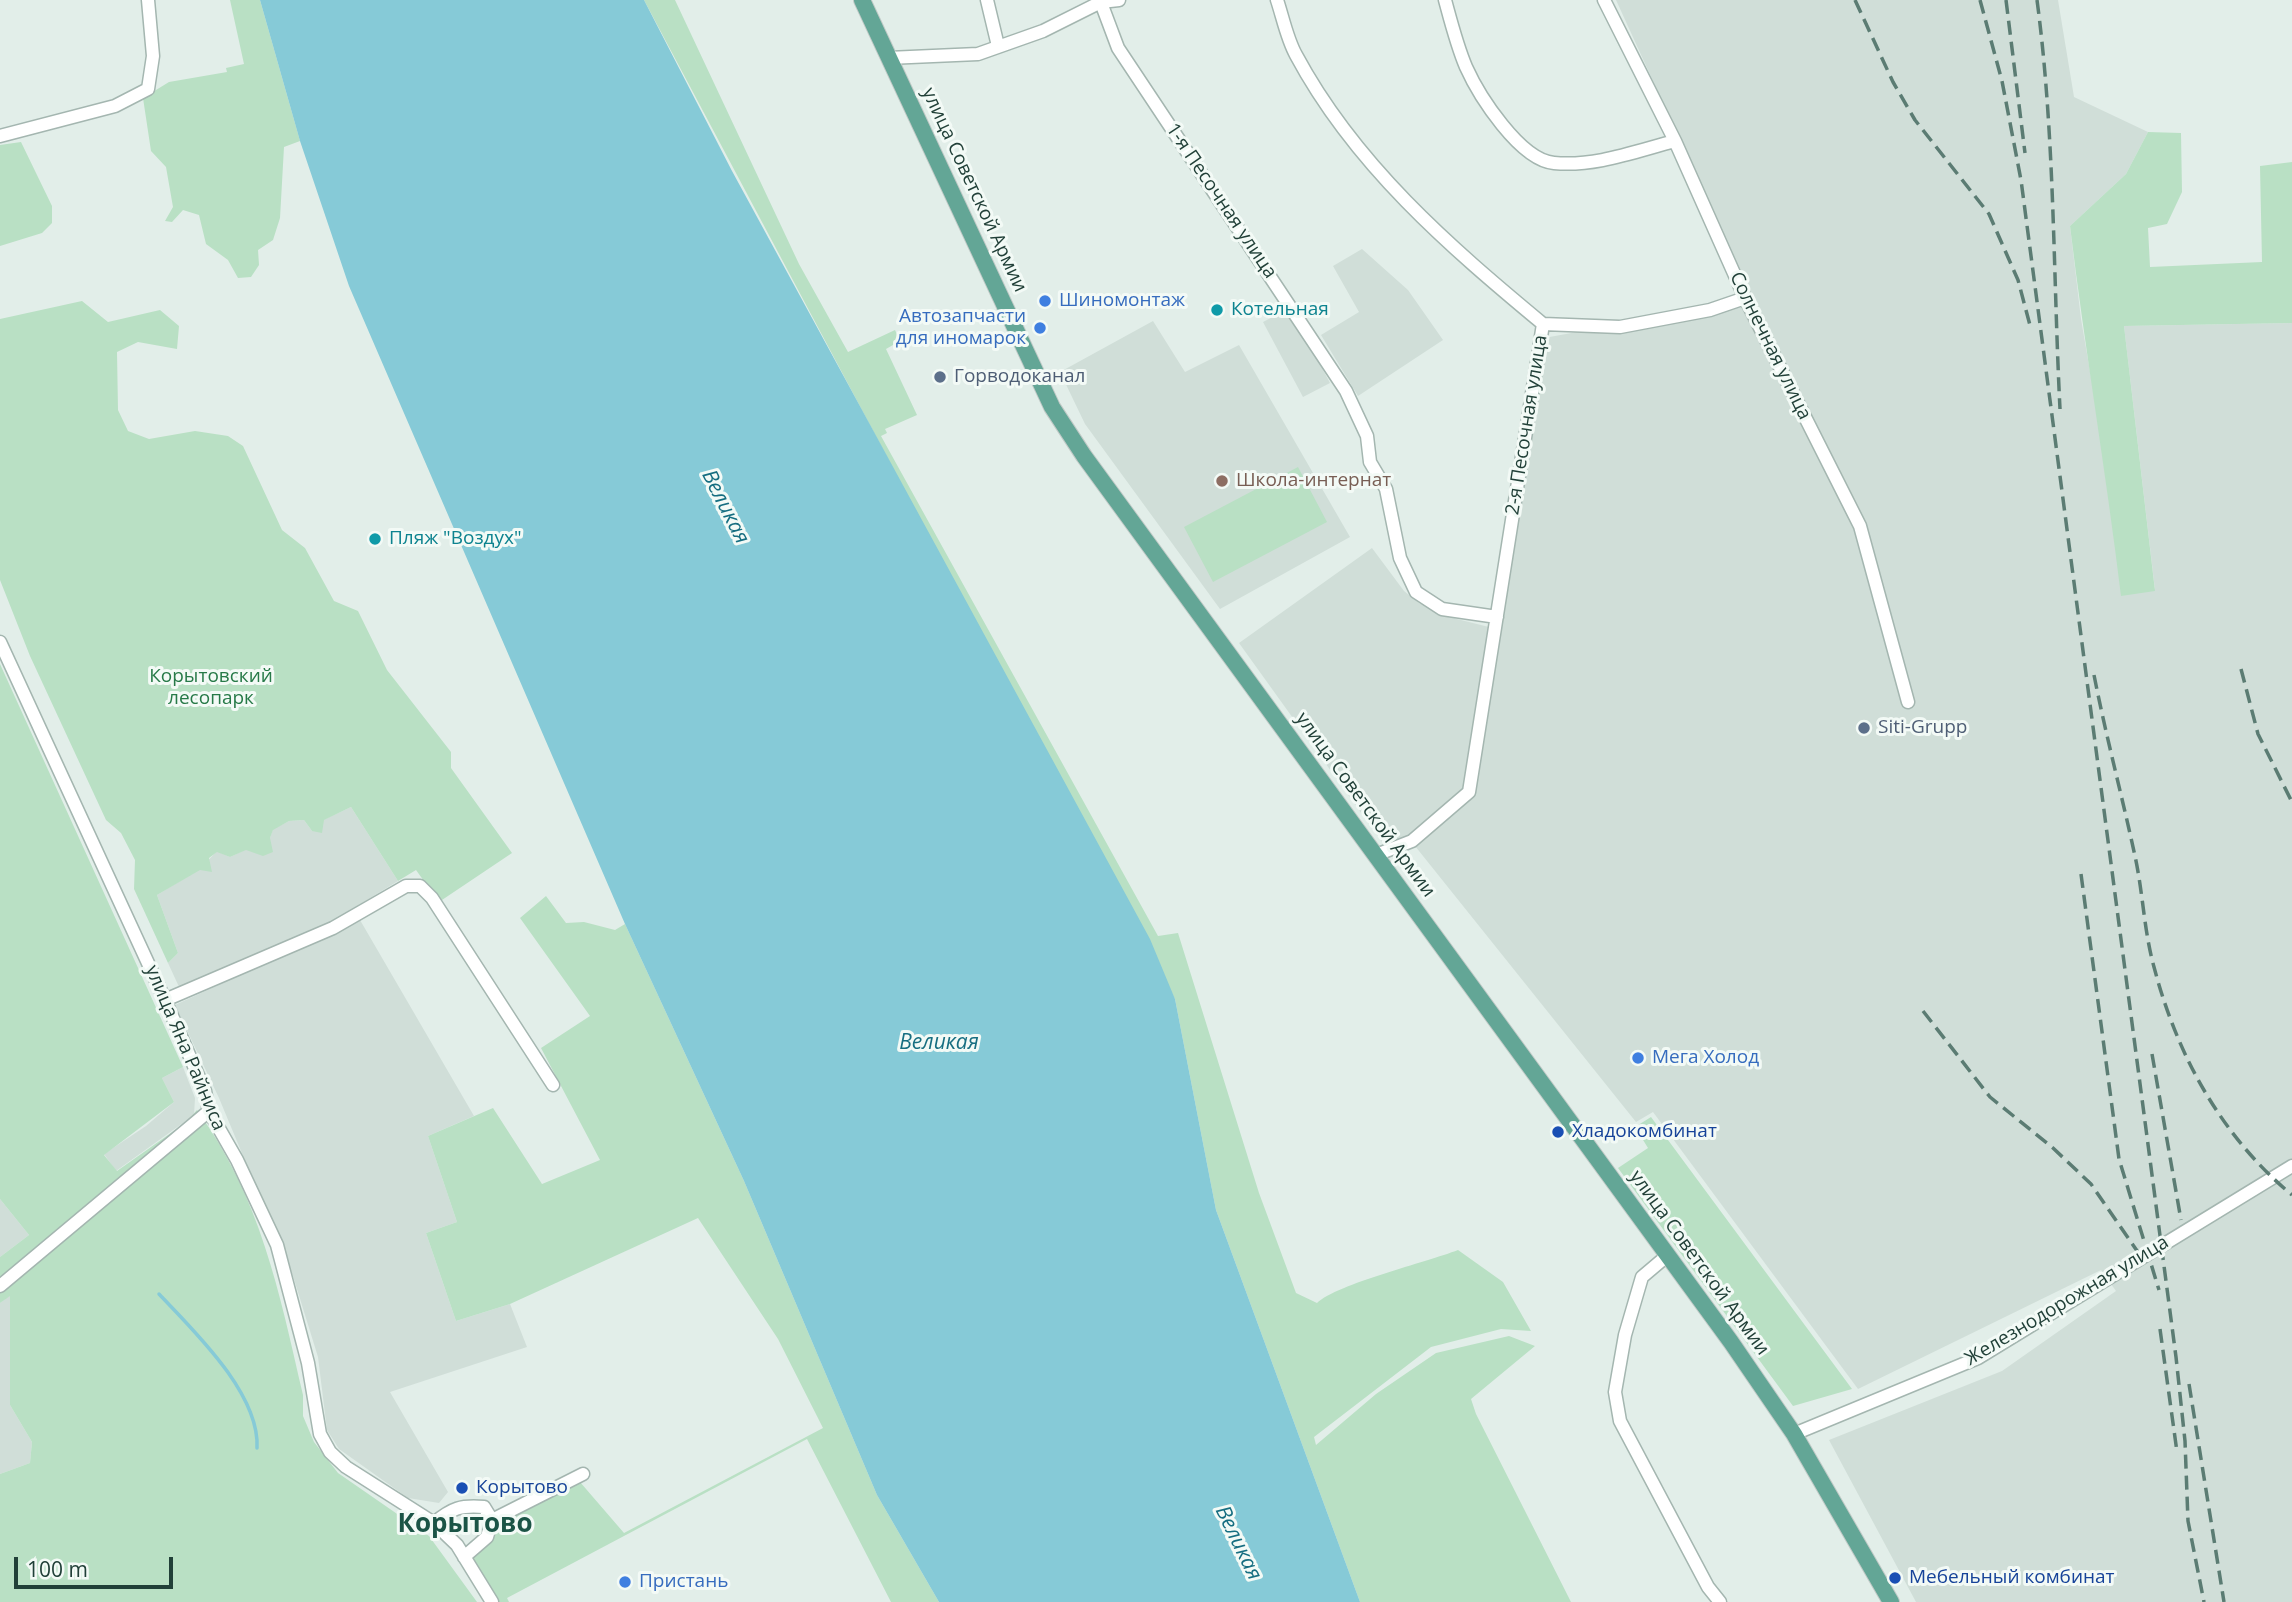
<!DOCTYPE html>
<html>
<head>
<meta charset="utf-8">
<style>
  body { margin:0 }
  #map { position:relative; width:2292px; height:1602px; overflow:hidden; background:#e2eee9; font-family:"Open Sans",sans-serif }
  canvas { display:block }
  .scale { position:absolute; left:14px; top:1557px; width:159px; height:32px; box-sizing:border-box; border:4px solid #214038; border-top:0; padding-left:9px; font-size:21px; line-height:24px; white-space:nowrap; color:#214038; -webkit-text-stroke:5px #f3faf6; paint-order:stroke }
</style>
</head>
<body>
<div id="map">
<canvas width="2292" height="1602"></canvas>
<div class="scale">100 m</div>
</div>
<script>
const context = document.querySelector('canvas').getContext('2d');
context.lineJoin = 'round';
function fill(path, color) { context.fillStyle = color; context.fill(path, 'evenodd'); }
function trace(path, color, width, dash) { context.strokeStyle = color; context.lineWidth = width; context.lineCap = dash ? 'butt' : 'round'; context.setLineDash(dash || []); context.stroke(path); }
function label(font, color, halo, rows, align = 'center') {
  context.font = font + ' "Open Sans",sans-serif'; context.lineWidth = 6; context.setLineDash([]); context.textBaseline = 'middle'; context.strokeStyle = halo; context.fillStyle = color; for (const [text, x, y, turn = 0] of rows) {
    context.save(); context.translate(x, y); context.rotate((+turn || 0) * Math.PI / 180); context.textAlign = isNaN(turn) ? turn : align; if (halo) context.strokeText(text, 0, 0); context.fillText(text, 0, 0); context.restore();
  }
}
fill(new Path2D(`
  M1616,0H2058L2074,97L2148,132L2126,174L2070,226L2081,319L2101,435L2155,590L2124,326L2292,323V1602H1916L1829,1440L2002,1371L2116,1291L2101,1270L1858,1389L1653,1112L1636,1122L1411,841L1387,849L1239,643L1372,548L1404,591L1419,603L1457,619L1489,627L1498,623L1544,338L1753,300Z
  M1362,249L1408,290L1443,340L1358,396L1321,335L1359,312L1333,266Z
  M1290,308L1330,383L1303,397L1263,322Z
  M1153,321L1185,372L1239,345L1350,537L1220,609L1085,424L1060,372Z
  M351,807L398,881L324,926L180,989L168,963L178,953L157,895L200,869L217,851L230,857L270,838L273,829L289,821L304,820L312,831L323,820Z
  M360,920L474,1116L428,1136L457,1222L426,1233L456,1321L510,1304L527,1347L390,1392L448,1492L439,1503L408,1498L339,1449L327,1430L318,1357L293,1276L219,1098L175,1005Z
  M183,1067L195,1098L194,1115L116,1171L104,1154L146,1126L174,1102L162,1078Z
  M0,1199L29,1235L0,1257Z
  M10,1295V1405L32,1442L30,1463L0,1474V1303Z`), '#d0ded8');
fill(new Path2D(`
  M230,0H260L300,141L284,147L280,218L273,240L258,250L259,265L251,277L238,278L228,260L206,244L199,215L183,210L172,222L165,221L173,207L166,167L151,151L143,98L169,82L227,72L226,68L244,64Z
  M644,0H675L799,264L848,352L895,330L900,341L886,349L917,415L885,429L887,433L881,436L1158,936L1178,933L1259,1193L1296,1293L1317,1303C1337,1284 1427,1262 1458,1250L1503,1282L1531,1331L1501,1329L1431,1347L1314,1437L1316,1445L1376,1394L1436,1353L1509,1336L1535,1346L1471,1399L1476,1414L1571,1602H1360L1216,1210L1175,999Z
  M2148,132L2181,133L2182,192L2167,224L2148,228L2150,267L2262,262L2260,166L2292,162V323L2124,326L2155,591L2121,596C2106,472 2085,350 2070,226L2126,174Z
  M21,142L52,206V223L42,233L0,246V145Z
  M82,301L108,322L160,310L179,326L177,349L138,342L117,352L118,410L128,431L149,439L195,431L228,436L243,446L282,530L305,548L334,601L358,611L387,670L451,752V768L512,853L439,902L416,870L398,881L351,807L324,820L322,833L312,831L304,820L289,821L273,830L270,838L273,852L263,856L246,850L230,857L217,852L209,858L212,872L200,870L157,895L178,953L168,963L134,889L135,860L121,833L106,820L30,656L0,580V319Z
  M1298,467L1327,522L1213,582L1184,527Z
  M0,664L183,1067L162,1078L174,1102L104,1155L117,1171L185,1123L197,1110C261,1199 279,1291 303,1395V1416L314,1442L338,1473L429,1536L477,1602H0V1474L30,1463L32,1442L10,1405V1296L0,1303V1257L29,1235L0,1199Z
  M546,896L566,923L584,922L615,930L625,924L744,1181L877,1495L939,1602H891L807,1439L507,1598L509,1602H499L472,1560L498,1524L580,1482L624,1533L823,1428L778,1339L698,1218L510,1304L456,1321L426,1233L457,1222L428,1136L493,1108L542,1184L600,1160L541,1048L590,1016L520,918Z
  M1651,1117L1852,1389L1793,1406L1618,1168L1648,1148L1635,1127Z`), '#b9e0c4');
fill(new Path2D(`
  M260,0H644L732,171L1150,939L1175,999L1216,1210L1360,1602H939L877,1495L744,1181L625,924L349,286L300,141Z`), '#86cad7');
trace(new Path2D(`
  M159,1294C194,1331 260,1394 257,1448`), '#86cad7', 3.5);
const minor = new Path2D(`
  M987,0L998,46
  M1100,0L1118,48L1346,391L1367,436L1370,462L1386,489L1400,558L1416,592L1442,609L1497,617
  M1277,0C1283,18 1287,39 1296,55C1355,165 1449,246 1543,324
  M1445,0C1451,22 1457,46 1466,67C1479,96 1520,160 1554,163C1595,167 1636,151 1675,141
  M1604,0L1675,141L1745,298L1860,526L1908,702
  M888,58L978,54L1043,31L1101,2L1119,0
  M0,136L115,106L148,89L153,56L148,0
  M1543,324L1620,327L1710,310L1745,298
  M0,642L165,1000L205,1091L209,1111L237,1160L277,1245L308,1363L320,1434L330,1452L346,1467L434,1523L457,1545L492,1602
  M1376,855L1412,841L1469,792L1543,324
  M165,1000L333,928L406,886H420L432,898L553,1085
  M1668,1255L1642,1277L1625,1335L1615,1392L1620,1421L1708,1587L1720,1602
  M0,1286L209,1111
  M1794,1434L1978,1358L2292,1166
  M492,1520L583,1474
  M434,1523C452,1508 461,1505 484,1507L492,1520L487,1537L464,1557`);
const major = new Path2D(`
  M862,0L1052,407L1084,456L1731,1342L1794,1434L1891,1602`);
trace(minor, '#a4b6b0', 15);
trace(major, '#c1cac7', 18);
trace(minor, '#fff', 12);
trace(major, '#63a696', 16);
trace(new Path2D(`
  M1855,0L1893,82L1915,120L1989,214L2018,280L2031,329
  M1980,0L2002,81L2021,180L2176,1357L2185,1441L2188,1521L2204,1602
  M2006,0L2025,153
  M2037,0C2055,135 2053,273 2060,409
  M2241,669L2258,734L2292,802
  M2094,675C2106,736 2122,796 2135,856C2143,893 2144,931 2154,967C2177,1055 2221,1136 2292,1195
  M2081,874L2119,1159L2159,1290
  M1923,1011L1990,1097L2053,1148L2091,1184L2144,1261
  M2152,1054L2181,1220
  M2160,1329L2177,1452
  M2189,1384L2224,1602`), '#5b7c73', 3.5, [14, 7]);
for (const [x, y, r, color] of [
  [1045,301,7,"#3f7fe0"],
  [1217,310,7,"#0f9aa8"],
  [1040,328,7,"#3f7fe0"],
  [940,377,7,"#5c6f8a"],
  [1222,481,7,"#8d6e63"],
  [375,539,7,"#0f9aa8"],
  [1864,728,7,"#5c6f8a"],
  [1638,1058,7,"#3f7fe0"],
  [1558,1132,7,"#1a4fb4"],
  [462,1488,7,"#1a4fb4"],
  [1895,1578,7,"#1a4fb4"],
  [625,1582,7,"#3f7fe0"]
]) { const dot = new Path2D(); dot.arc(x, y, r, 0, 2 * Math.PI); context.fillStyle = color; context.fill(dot); trace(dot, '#f3faf6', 2.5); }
label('19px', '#214038', '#f3faf6', [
  ["улица Советской Армии",974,190,65],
  ["1-я Песочная улица",1221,201,56],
  ["Солнечная улица",1770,346,64],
  ["2-я Песочная улица",1527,425,-81],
  ["улица Советской Армии",1365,805,54],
  ["улица Яна Райниса",185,1048,67],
  ["улица Советской Армии",1699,1263,54],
  ["Железнодорожная улица",2067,1301,-31]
]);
label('19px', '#366cbe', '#f3faf6', [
  ["Шиномонтаж",1059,301],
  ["Автозапчасти",1026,317,"right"],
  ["для иномарок",1026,339,"right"],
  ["Мега Холод",1652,1058],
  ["Пристань",639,1582]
], 'left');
label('19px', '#0d838f', '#f3faf6', [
  ["Котельная",1231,310],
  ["Пляж \"Воздух\"",389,539]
], 'left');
label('19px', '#4e5e75', '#f3faf6', [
  ["Горводоканал",954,377],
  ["Siti-Grupp",1878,728]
], 'left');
label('19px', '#785e54', '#f3faf6', [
  ["Школа-интернат",1236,481]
], 'left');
label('19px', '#277a48', '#f3faf6', [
  ["Корытовский",211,677],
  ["лесопарк",211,699]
]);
label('19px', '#164399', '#f3faf6', [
  ["Хладокомбинат",1572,1132],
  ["Корытово",476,1488],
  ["Мебельный комбинат",1909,1578]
], 'left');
label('italic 21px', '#166e81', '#f3faf6', [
  ["Великая",725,507,63],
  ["Великая",939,1043],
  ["Великая",1238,1543,64]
]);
label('bold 26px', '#1b5446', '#f3faf6', [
  ["Корытово",465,1525]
]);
</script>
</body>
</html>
